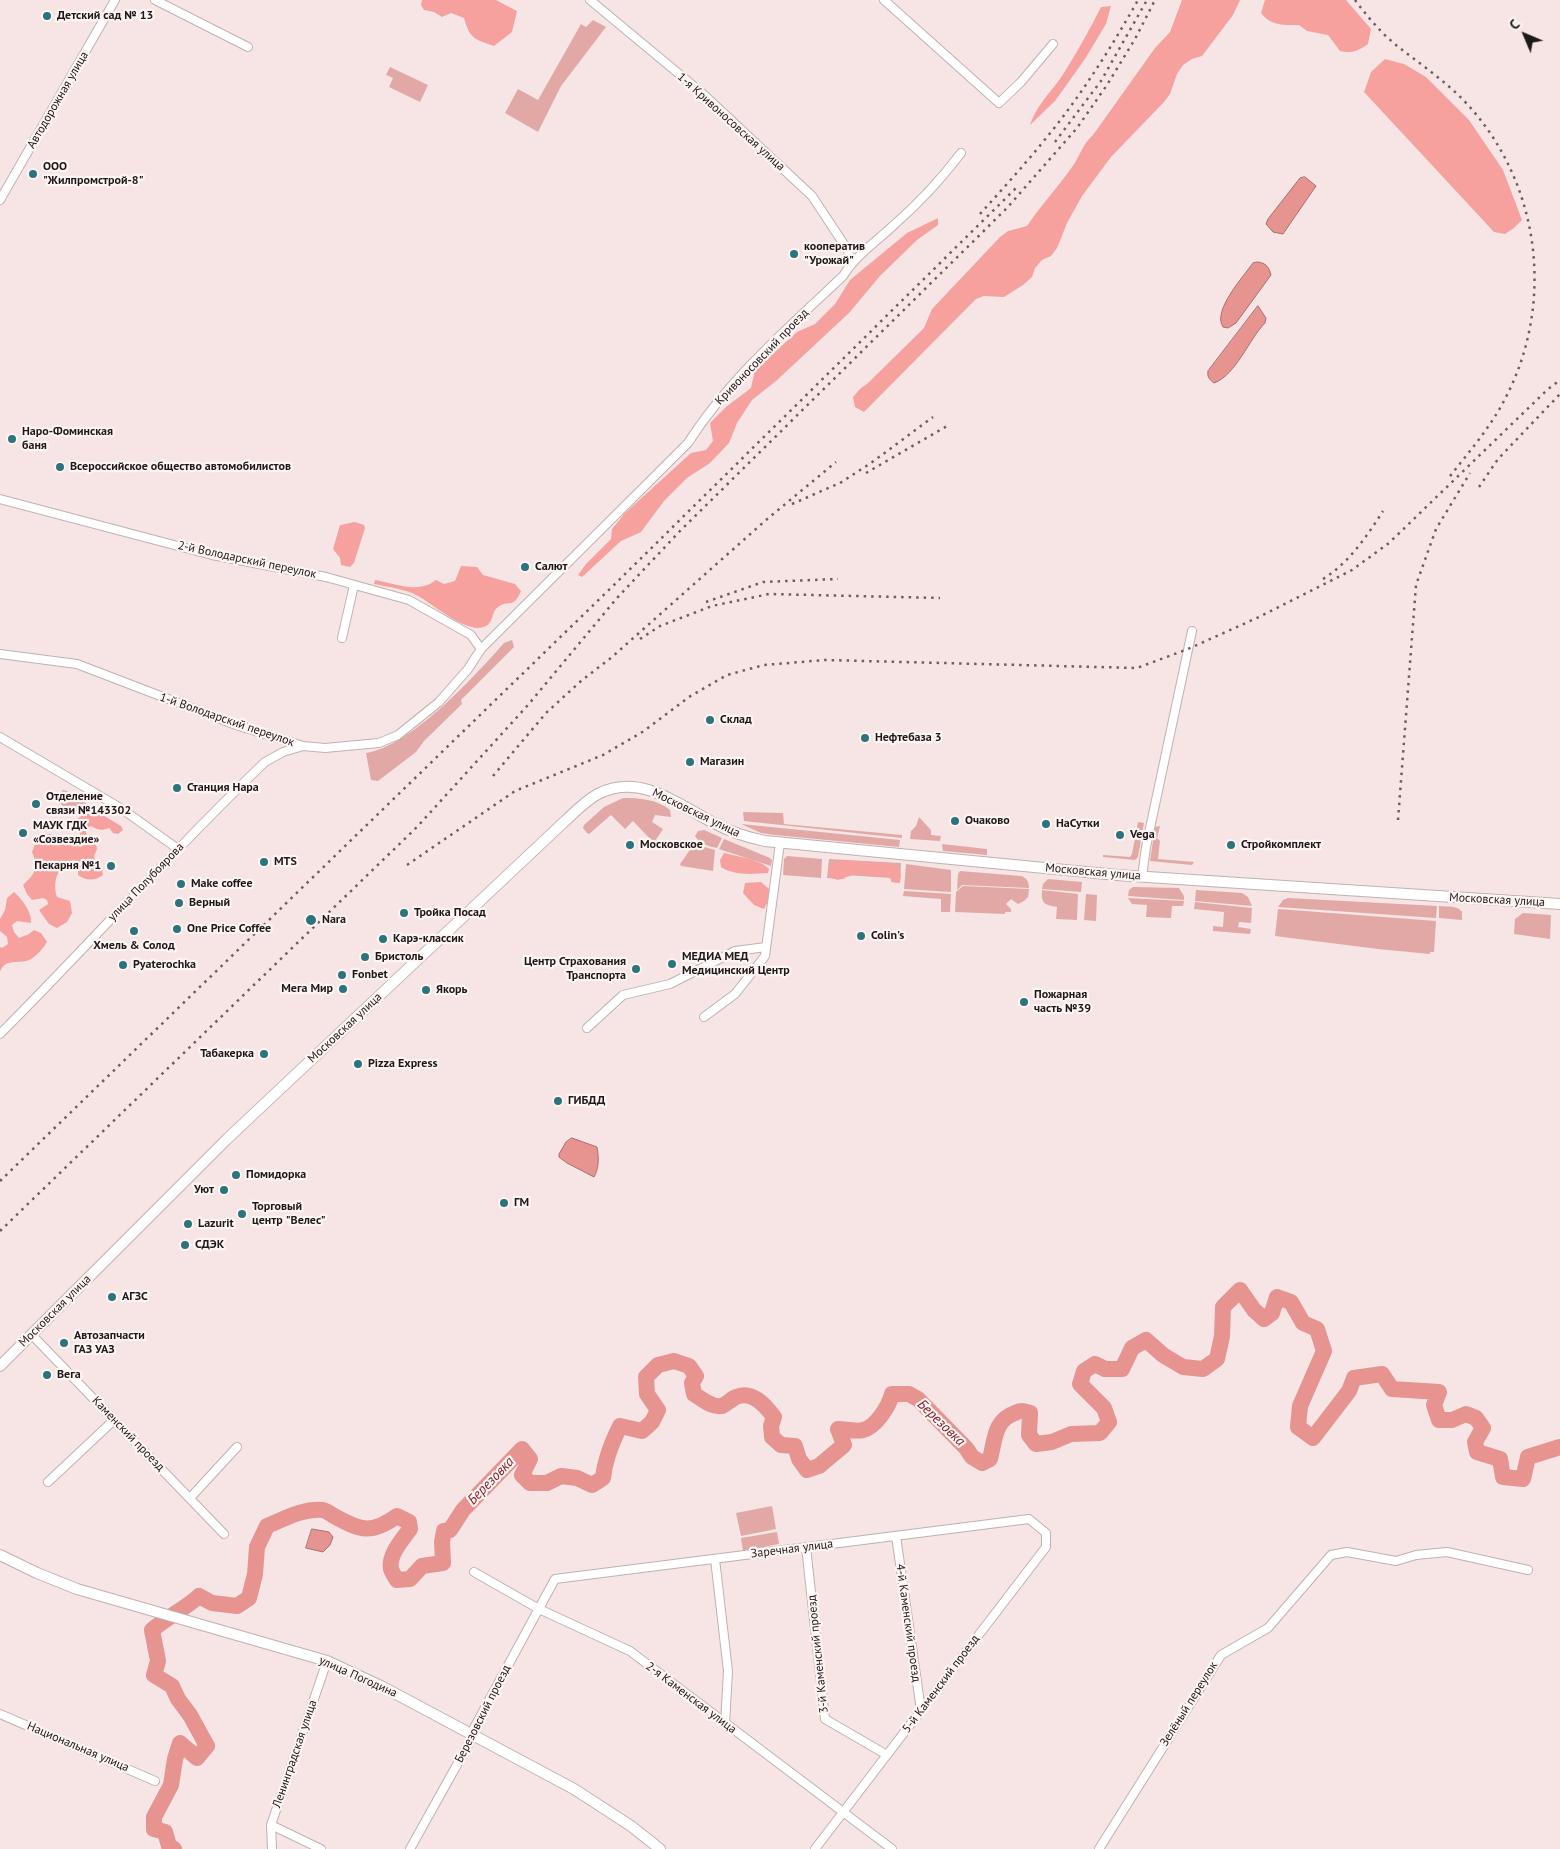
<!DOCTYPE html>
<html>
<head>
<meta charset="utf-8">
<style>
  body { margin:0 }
  #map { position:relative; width:1560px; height:1849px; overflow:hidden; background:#f6e5e4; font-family:"PT Sans",sans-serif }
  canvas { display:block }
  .north { position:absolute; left:1500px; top:10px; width:50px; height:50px; -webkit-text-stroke:4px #fef4f3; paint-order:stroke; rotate:315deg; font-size:14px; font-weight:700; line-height:20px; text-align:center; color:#1f1919 }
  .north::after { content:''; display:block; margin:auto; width:18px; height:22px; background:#1f1919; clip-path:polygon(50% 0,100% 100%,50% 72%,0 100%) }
</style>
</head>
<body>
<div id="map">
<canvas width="1560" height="1849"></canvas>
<div class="north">С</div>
</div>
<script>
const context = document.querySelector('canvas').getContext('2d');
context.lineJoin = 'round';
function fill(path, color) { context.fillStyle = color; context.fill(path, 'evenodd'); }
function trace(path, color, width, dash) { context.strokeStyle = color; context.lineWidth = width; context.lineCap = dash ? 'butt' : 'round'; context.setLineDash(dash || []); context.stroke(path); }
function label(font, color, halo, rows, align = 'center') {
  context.font = font + ' "PT Sans",sans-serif'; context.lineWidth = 4.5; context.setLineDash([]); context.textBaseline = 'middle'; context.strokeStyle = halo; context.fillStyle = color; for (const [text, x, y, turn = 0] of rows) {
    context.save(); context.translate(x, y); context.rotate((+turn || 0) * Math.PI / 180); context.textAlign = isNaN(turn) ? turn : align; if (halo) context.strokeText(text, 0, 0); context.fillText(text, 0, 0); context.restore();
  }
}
fill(new Path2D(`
  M593,20L606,27L561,86L538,132L505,113L518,89L538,100L581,24L586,27Z
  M390,67L428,85L420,102L389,87L393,78L386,75Z
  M512,640L514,647L461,700L462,704L424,741L416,752L378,781L371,780L366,753C411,746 474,677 504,643Z
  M63,790L69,792L87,804C79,817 63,811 58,799L60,793Z
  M623,798C640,798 656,799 670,810L671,817L655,815L652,822L663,829L655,841L651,840L633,821L625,829L611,815L589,834L587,833L583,828L584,825L604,807Z
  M743,812L783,813L784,824L902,835V838L744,821Z
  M919,817L931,830V835L941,836L940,841L910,839L911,831L916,826Z
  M1138,822L1144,823L1138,857L1135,860L1103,857V855L1130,857L1132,854Z
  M741,824L900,840L899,847L775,835L761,833Z
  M1160,826L1157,838L1160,841L1158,859L1194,862L1192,865L1150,861L1155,827Z
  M704,830L722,838L717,848C708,846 700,844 695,836L698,831Z
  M724,839L770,858L772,860L771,866L719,849Z
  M694,844L715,850L713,871L681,866L680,864Z
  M942,844L987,849V855L943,851Z
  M787,856L822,859L821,878L783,875L784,859Z
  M829,859L901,863L900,883L891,882V878L845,875L844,879L827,878Z
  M906,864L951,870V892L904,889Z
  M960,871L1021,876C1027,878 1029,882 1029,888L962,885L957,890L958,874Z
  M1048,879L1082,882L1081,892L1042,889L1043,884Z
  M963,886L1029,889L1028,897L1024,901L1018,904L1011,899L1006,904L1011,909V912H1005V914L955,912L956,892Z
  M1133,887L1179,888L1184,896V900L1128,896L1129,890Z
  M1042,890L1078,894L1077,920L1056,919L1057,907C1044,905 1041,903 1042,890Z
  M1196,890L1242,893L1248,897L1252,906L1195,901Z
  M904,891L951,894L950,912H941V899L903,896Z
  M1086,894L1097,895L1096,921L1084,920Z
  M1128,898L1184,901L1183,906H1172L1171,918L1146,917L1147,905L1132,904Z
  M1288,898L1437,906L1436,918L1278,907L1283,900Z
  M1195,902L1252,908L1251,923L1239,922L1238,927L1251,929L1250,934L1213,931V926L1223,927L1224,912L1194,909Z
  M1439,906C1448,907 1457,905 1462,912V920L1439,918Z
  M1278,909L1436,921L1434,952H1430V954L1378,949L1275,936Z
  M1523,913L1551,915L1550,939L1514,934L1515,919Z
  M772,1506L776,1529L741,1536L736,1513Z
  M777,1532L779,1544L743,1551L741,1538Z`), '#e2a8a6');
fill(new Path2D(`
  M422,0H496L517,11L512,32L494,46C474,39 470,39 464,18L451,13L442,17L434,12L424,10L421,5Z
  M1182,0H1240L1233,15L1202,56L1192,59L1183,65L1177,74L1170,94L1164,102L1111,157L1082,196L1067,223L1057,248L1051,256L1042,260L1035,268L1032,277L1023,285L1004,297L984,296L976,299L864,412L855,407L853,397L860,389L868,383L924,328L932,309L1000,237L1008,231L1027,226C1041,205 1058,187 1072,167C1081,155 1081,146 1093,135L1155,48L1170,32Z
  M1265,0H1346L1371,29L1368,44C1358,51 1352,54 1340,51L1328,35L1307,31L1299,25C1283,25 1271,26 1261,13Z
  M1111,6L1106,24L1085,59L1055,101L1030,125C1036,106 1050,93 1062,76C1076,54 1089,31 1101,7Z
  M1385,59L1404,64L1426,77L1469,120L1503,170L1522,220L1514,228L1505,234L1494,232L1364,92L1371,72Z
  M938,218V225L917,240L880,276L849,313L776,381L752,400L737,423L729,443L710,463L687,478L664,501L641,532L621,541L582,577L578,575L586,564L611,539L612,529L625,513L691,453L706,450L713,441L710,423L726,407L751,388L755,370L797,332L815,324L835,304L850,280L907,233Z
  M355,522L364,525L365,528L354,563L350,567L341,565L340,558L333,549L340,525Z
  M461,566L477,567L483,575L515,584L521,591C513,610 508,599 498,607C491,612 494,622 486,626C469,636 433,604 418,596C406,589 388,587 374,584L375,580C397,584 418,594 436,580L444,584L455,581Z
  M84,814H101L121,826L123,830L118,834L113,833L109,828C102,831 97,830 91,826L86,829V834L95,840L97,849L94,856L96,864L102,869L103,875C95,881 86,881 78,875V866L74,860C58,865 52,881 57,897L70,901L72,913L67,922L57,928L49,924L39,910L48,904L47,900L43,898L32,900L27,894L23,885C35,874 39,868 32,852L36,841L44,833L53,835L61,842H74L80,835L77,819Z
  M724,853L750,859L763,864L769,869L768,873C752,874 735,876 721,867L720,860Z
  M841,860L888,864L898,867L901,874L900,882L896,883L885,875L873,877L859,873L838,880L831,878L829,868Z
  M761,882L769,889V899L764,909L754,905L743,893L745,883Z
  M14,892C22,899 32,912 31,923L17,921L12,925L14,932L19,938L29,934L34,930L41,933L47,942C43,948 38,955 31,959C20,965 5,957 0,972V947L2,948L8,944L7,937L0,931V919L5,910L7,898Z`), '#f7a19f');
const water = new Path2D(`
  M1305,177L1316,186L1283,234L1273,232L1266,224L1268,219L1300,178Z
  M1258,262C1266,263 1269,267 1271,275L1236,323L1228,328L1223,327C1212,311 1243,277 1253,263Z
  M1258,306L1266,318L1265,323C1249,339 1236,375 1214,383C1209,379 1207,377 1208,371Z
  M572,1138L597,1147C599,1158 599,1168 594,1177L567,1163L559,1157V1154L566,1142Z
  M312,1529L329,1532L333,1537L330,1545L323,1552L306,1548Z`);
fill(water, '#e79390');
trace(water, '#ab6e6c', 1);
trace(new Path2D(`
  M174,1849L169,1846L165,1832L154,1829V1817L171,1785L175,1759L180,1743L197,1758L207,1746L190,1715L178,1699L172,1686L154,1675L158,1661L152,1630C167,1617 185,1609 199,1596L212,1603L237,1606L249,1598L255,1574L257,1547L267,1526C284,1519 303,1508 323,1510C327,1511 332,1515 336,1517C361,1531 372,1534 397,1516L409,1522L410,1529C403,1539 388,1555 391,1569C392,1572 395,1577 397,1580L410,1579L422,1566L443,1563L442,1542L444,1531L450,1530L463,1510L522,1449L530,1459L522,1475L530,1483H547L561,1476L577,1478L592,1485L603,1478C605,1459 611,1444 620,1426L642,1431L652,1422L658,1410L647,1394L646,1377L658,1365L674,1361L689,1366L696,1376L692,1383L694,1394C702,1399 712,1408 722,1406C727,1404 731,1399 736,1397C752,1390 765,1405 774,1417L771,1426L772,1437L781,1445L795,1446L799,1459L807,1470L819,1466L844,1445L838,1429C845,1429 856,1432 863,1430C876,1427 889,1406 892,1394H909L918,1399L966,1448L972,1457L982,1463L990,1459C995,1440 994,1420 1015,1413C1021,1410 1023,1411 1030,1413L1029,1435L1036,1444L1052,1442L1071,1434L1100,1433L1109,1422L1104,1408L1080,1384L1084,1371L1095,1364L1105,1369H1122L1132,1348L1146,1340L1163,1355L1183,1367L1203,1369L1217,1359L1222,1336L1223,1307L1240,1290L1254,1310L1264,1319L1272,1313L1277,1297L1291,1302L1303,1323L1317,1329L1324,1351L1300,1406L1298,1427L1313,1438L1349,1391L1354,1378L1382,1374L1392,1389L1439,1392L1434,1405L1439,1420H1452L1466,1414L1476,1418L1483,1428L1475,1442L1477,1452L1500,1459L1503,1477L1523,1479L1528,1457L1560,1447`), '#e79390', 16);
const street = new Path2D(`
  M155,0L248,47
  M590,0L702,93L812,196L847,249L852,262
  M884,0L999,103L1021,82L1053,44
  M0,200L115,0
  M0,499L212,555L326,577L409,600L471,635L481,649
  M342,638L354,585
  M0,654L77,664L236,725L303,746L325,748L379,743L398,735L439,702L468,669L481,649L688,443C729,379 788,328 843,276C856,255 877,241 895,224C919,203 942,178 961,153
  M0,737L122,809L178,849
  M1142,877L1146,847L1192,631
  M704,1017L735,994L765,956L780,843
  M587,1028L623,995L670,984L735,951L766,947
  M0,1034C90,944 174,849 265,762L283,752L303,746
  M32,1335L224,1534
  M48,1482L114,1420
  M190,1498L237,1447
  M896,1536L921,1710
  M806,1547L825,1719L887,1755
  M715,1559L728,1671L725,1724
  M474,1572L539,1609L630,1651L892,1849
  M0,1714L155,1781
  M271,1825L321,1849
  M272,1849L271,1825L327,1661
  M410,1849L473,1736L474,1728L555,1579L1029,1519L1046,1533V1547L815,1849
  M1099,1849L1221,1655L1268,1628L1331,1555L1347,1552L1396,1561L1416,1555L1447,1552L1528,1570`);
const secondary = new Path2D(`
  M0,1366L227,1139L564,822C575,812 587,799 600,793C641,773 679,805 714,823C730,832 746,837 765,841L1117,875L1560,904
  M0,1555L37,1573L77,1589L327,1661L383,1687L574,1789L631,1826L660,1849`);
trace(street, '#c1b1b0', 10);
trace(secondary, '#c1b1b0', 12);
trace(street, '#fff', 8);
trace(secondary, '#fff', 10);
trace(new Path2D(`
  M1355,0C1367,16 1380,32 1396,45C1420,64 1447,82 1468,105C1540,184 1555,302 1506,397C1491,427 1468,453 1447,480
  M1055,142L1101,81L1147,0
  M980,214C1008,183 1036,152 1062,118C1090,81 1115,41 1138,0
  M866,473L947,426
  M1479,487L1498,459L1560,394
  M792,504L840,483L871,463L933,417
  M1323,579C1349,563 1367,536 1383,511
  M706,602L763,582L838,579
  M640,639L660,626L712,606L769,594L940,598
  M493,776L546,713L581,681L612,657L766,520L836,462
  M1398,820L1416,585L1436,529L1470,473
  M407,865L515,791L603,755L644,731L689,697L727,675L764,665L825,660L1137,668L1188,649L1259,617L1352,570L1389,543L1547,390L1560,380
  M0,1181L615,584L1016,188
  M0,1231L417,827L528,705L617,598L680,531L1007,208L1077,128L1107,85L1135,39L1155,0`), '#6a6060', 2.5, [2.5, 5]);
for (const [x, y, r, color] of [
  [47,16,5,"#2b737d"],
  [33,174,5,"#2b737d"],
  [794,254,5,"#2b737d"],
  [12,439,5,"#2b737d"],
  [60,467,5,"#2b737d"],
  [525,567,5,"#2b737d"],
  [710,720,5,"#2b737d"],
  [865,738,5,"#2b737d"],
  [690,762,5,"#2b737d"],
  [177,788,5,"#2b737d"],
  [36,804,5,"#2b737d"],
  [955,821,5,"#2b737d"],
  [1046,824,5,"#2b737d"],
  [23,833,5,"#2b737d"],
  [1120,835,5,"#2b737d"],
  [630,845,5,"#2b737d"],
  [1231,845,5,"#2b737d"],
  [264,862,5,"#2b737d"],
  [111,866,5,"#2b737d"],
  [181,884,5,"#2b737d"],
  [179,903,5,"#2b737d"],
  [404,913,5,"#2b737d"],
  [311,920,6,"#2b737d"],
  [177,929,5,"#2b737d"],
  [134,931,5,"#2b737d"],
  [861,936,5,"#2b737d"],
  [383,939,5,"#2b737d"],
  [365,957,5,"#2b737d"],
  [672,964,5,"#2b737d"],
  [123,965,5,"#2b737d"],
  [636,969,5,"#2b737d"],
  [342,975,5,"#2b737d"],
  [343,989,5,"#2b737d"],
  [426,990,5,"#2b737d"],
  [1024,1002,5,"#2b737d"],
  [264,1054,5,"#2b737d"],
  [358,1064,5,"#2b737d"],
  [558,1101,5,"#2b737d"],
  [236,1175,5,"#2b737d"],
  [224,1190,5,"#2b737d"],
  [504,1203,5,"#2b737d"],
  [242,1214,5,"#2b737d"],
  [188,1224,5,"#2b737d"],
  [185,1245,5,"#2b737d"],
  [112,1297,5,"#2b737d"],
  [64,1343,5,"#2b737d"],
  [47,1375,5,"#2b737d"]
]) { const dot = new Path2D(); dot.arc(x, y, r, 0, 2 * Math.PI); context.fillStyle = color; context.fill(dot); trace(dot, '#fef4f3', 2); }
label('bold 12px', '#1f1919', '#fef4f3', [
  ["Детский сад № 13",57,16],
  ["ООО",43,167],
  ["\"Жилпромстрой-8\"",43,181],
  ["кооператив",804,247],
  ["\"Урожай\"",804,261],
  ["Наро-Фоминская",22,432],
  ["баня",22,446],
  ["Всероссийское общество автомобилистов",70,467],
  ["Салют",535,567],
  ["Склад",720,720],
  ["Нефтебаза 3",875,738],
  ["Магазин",700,762],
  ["Станция Нара",187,788],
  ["Отделение",46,797],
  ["связи №143302",46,811],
  ["Очаково",965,821],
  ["НаСутки",1056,824],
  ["МАУК ГДК",33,826],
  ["«Созвездие»",33,840],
  ["Vega",1130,835],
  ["Московское",640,845],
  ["Стройкомплект",1241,845],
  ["MTS",274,862],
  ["Пекарня №1",101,866,"right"],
  ["Make coffee",191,884],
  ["Верный",189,903],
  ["Тройка Посад",414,913],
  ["Nara",322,920],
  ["One Price Coffee",187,929],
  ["Colin's",871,936],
  ["Карэ-классик",393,939],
  ["Хмель & Солод",134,946,"center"],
  ["Бристоль",375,957],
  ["МЕДИА МЕД",682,957],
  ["Медицинский Центр",682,971],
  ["Центр Страхования",626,962,"right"],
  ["Транспорта",626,976,"right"],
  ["Pyaterochka",133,965],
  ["Fonbet",352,975],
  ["Мега Мир",333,989,"right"],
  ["Якорь",436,990],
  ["Пожарная",1034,995],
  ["часть №39",1034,1009],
  ["Табакерка",254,1054,"right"],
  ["Pizza Express",368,1064],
  ["ГИБДД",568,1101],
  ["Помидорка",246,1175],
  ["Уют",214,1190,"right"],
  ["ГМ",514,1203],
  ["Торговый",252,1207],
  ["центр \"Велес\"",252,1221],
  ["Lazurit",198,1224],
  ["СДЭК",195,1245],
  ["АГЗС",122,1297],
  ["Автозапчасти",74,1336],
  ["ГАЗ УАЗ",74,1350],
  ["Вега",57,1375]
], 'left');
label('12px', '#1f1919', '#fef4f3', [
  ["Автодорожная улица",58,100,-60],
  ["1-я Кривоносовская улица",731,122,42],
  ["Кривоносовский проезд",762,357,-46],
  ["2-й Володарский переулок",247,560,12],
  ["1-й Володарский переулок",227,720,19],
  ["Московская улица",696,813,26],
  ["Московская улица",1093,872,5],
  ["улица Полубоярова",146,882,-46],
  ["Московская улица",1497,900,3],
  ["Московская улица",345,1028,-43],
  ["Московская улица",55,1311,-45],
  ["Каменский проезд",128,1434,46],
  ["Заречная улица",792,1549,-7],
  ["4-й Каменский проезд",908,1623,82],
  ["3-й Каменский проезд",818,1654,-96],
  ["улица Погодина",358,1677,24],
  ["5-й Каменский проезд",941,1684,-53],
  ["2-я Каменская улица",691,1698,37],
  ["Зелёный переулок",1189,1704,-58],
  ["Березовский проезд",483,1714,-63],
  ["Национальная улица",78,1747,23],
  ["Ленинградская улица",295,1754,-71]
]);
label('italic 14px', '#842129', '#fef4f3', [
  ["Березовка",941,1423,44],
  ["Березовка",491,1481,-46]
]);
</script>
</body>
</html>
